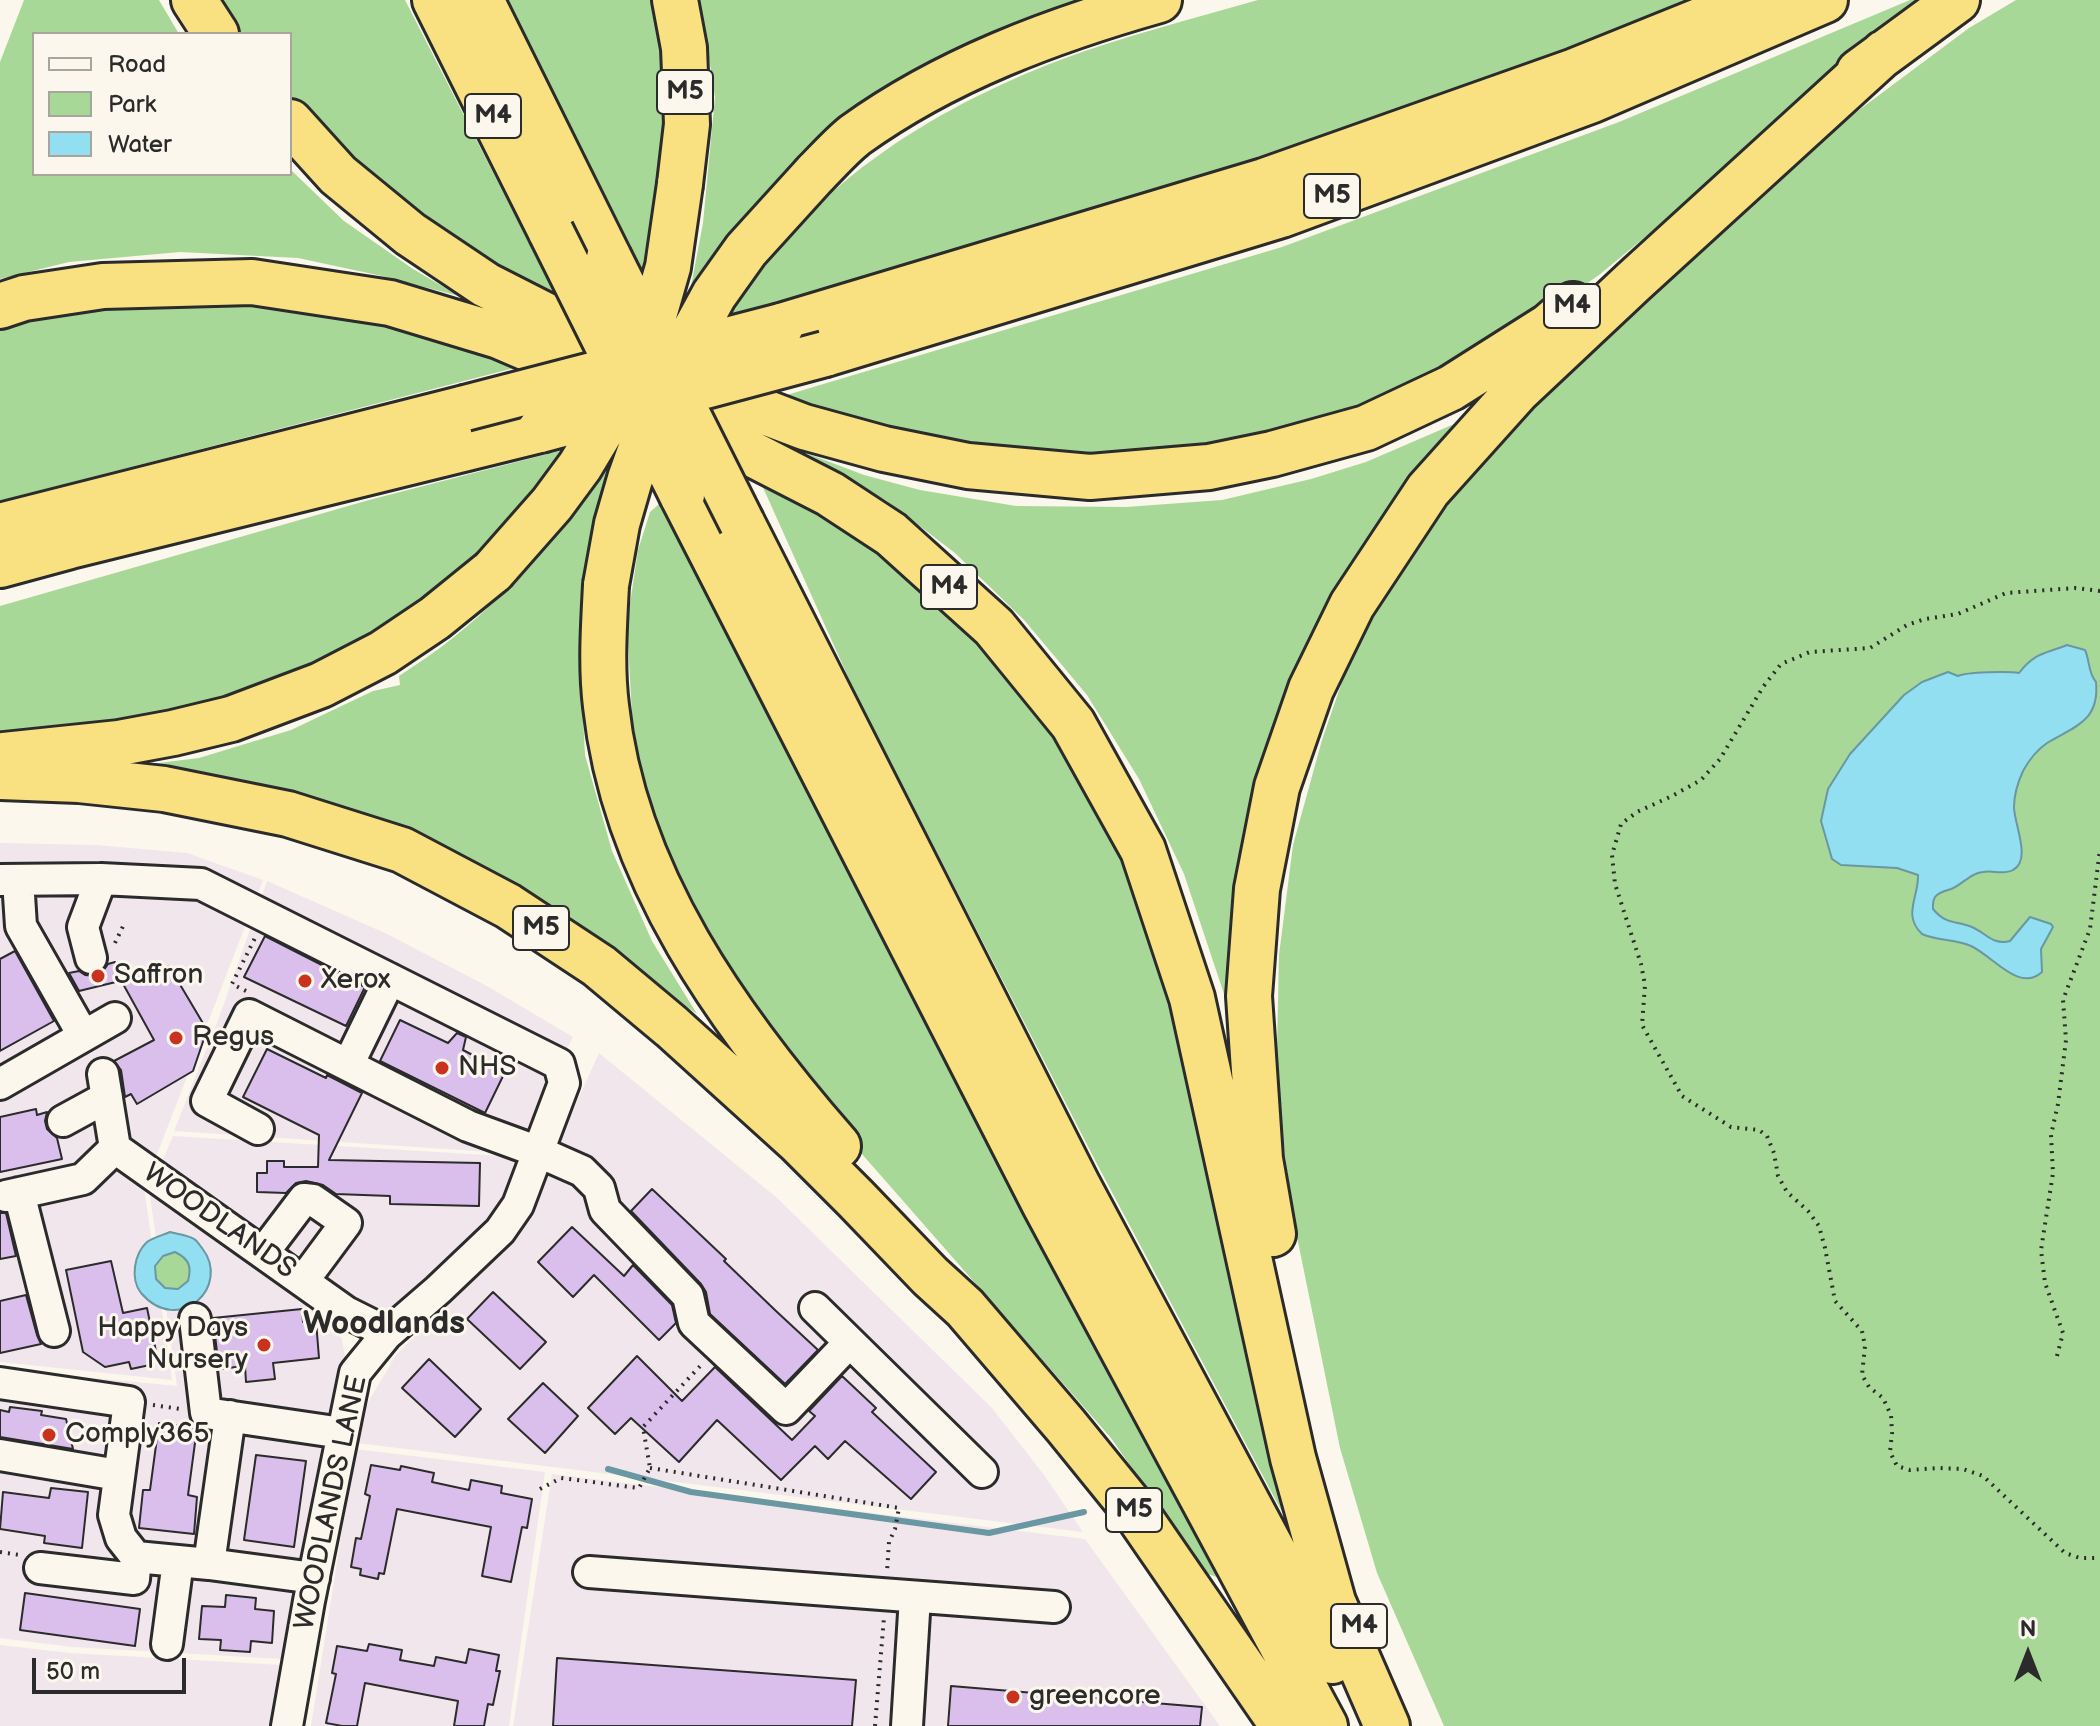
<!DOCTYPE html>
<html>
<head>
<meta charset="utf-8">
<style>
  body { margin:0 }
  #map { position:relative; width:2100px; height:1726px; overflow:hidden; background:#fbf7ec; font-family:"Balsamiq Sans",sans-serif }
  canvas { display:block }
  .legend { position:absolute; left:32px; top:32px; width:260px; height:144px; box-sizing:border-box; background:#fbf7ec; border:2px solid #a8a59f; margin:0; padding:10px 14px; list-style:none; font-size:24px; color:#2b2b2b }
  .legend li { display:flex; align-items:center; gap:16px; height:40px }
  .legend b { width:40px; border:2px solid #a8a59f }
  .north { position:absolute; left:1988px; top:1614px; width:80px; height:80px; -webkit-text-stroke:6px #fbf7ec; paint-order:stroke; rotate:0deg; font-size:22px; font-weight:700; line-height:32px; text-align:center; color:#2b2b2b }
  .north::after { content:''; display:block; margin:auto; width:28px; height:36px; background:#2b2b2b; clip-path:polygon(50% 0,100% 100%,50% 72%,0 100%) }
  .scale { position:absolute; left:32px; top:1658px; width:154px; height:36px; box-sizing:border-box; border:4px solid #2b2b2b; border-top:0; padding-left:10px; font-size:24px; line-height:28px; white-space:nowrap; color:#2b2b2b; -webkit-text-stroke:6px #fbf7ec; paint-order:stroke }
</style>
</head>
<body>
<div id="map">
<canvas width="2100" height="1726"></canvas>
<ul class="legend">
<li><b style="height:10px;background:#fbf7ec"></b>Road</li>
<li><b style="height:22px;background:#a8d898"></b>Park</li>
<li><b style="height:22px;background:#92dff1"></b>Water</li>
</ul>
<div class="north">N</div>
<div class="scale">50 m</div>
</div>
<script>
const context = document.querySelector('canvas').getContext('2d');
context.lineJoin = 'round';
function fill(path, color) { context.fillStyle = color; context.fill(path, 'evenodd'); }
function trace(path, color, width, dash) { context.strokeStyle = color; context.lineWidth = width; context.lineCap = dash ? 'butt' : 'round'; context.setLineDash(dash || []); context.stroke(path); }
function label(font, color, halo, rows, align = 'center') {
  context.font = font + ' "Balsamiq Sans",sans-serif'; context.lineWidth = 6; context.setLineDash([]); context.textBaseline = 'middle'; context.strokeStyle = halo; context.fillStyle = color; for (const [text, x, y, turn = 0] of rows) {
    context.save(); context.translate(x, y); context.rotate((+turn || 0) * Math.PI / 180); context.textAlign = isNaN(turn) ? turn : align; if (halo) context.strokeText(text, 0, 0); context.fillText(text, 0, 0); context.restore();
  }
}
fill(new Path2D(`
  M0,843L96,845L187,853L263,880L144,1188L172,1380L0,1362Z
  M267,881L385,933L487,986L573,1037L559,1064L522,1154L174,1131L221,1012Z
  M599,1053L776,1197L992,1408L1044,1475L1083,1532L357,1443L364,1409L396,1355L516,1236Z
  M173,1136L519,1157L522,1170L508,1205L392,1319L356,1311L158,1171Z
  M149,1189L337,1314L349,1377L324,1445L282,1659L72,1647L0,1638V1369L177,1386Z
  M355,1449L545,1472L509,1726H311Z
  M552,1474L1085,1539L1220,1726H513Z
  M0,1645L70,1653L282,1665L272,1726H0Z`), '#f1e6ec');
fill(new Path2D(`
  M24,0H159L179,34H34V174H290V169L344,221L413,269L459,296L382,276L298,258L180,252L69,262L0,279V62Z
  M212,0H405L556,296L465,245L395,201L290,104V34H235Z
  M507,0H659L670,131L647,287Z
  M700,0H1113L970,48L689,297L703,223L715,97Z
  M1258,0H1687L1542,58L1359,128L1036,230L731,315C802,190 929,110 1060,60C1124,36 1192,19 1258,0Z
  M1910,0H1945L1769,135L1599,275L1532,322L1373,411L1135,462L924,441L780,397L1282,247L1619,122Z
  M2016,0H2100V1726H1444L1377,1573L1340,1448L1296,1232L1276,1093L1279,955L1293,845L1322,740L1353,650L1397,563L1491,442L1788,163L1969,28Z
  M173,298L314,307L435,338L522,366L0,501V326L95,303Z
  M1461,421L1421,465L1365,541L1317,623L1283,701L1253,801L1235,896L1227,1003L1184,874L1139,779L1087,695L1025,621L955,553L887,501L806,453L864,475L920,490L1016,506L1126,507L1222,500L1311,479L1366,462Z
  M623,444L588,575L580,658L585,755L612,851L652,941L697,1014L569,921L126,767L199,758L291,730L373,691L400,685L399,676C418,663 437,651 454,637C521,583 576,516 623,444Z
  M571,448L527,507L466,569L413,615L322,667L227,703L174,713L0,739V606L369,500Z
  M761,483L838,519L928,588L1005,664L1077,756L1156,916L1297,1540L1097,1164L858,699Z
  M659,504L1217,1577L1205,1573L1111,1438L797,1080L740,1002L671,872L646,797L633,733L627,624L638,550L650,512Z
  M155 1271a18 18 0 1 1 36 0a18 18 0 1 1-36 0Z`), '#a8d898');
const water = new Path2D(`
  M2067,645L2085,650C2090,661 2088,673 2096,682C2100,722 2073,727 2047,743C2037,750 2029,760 2023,771C2018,782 2014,795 2014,807C2014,824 2032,860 2013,870C2004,875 1993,870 1983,872C1970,873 1962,885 1951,889C1945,891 1939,892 1935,897C1932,902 1933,904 1933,909C1947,926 1957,920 1974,928C1988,935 1993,945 2010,941L2030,917L2051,924L2053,927L2041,949L2042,972C2019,993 1993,956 1971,946C1955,939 1938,941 1922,934C1902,915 1919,897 1918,875L1897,868L1841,865L1832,859L1821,821L1828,789L1850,754L1904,695L1922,682L1948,672L1958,676C1966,672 2009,671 2019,673C2035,652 2045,654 2067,645Z
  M170,1232C177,1234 188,1235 194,1239C198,1241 199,1245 202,1248C232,1286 179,1337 141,1293C130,1279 134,1254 147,1242C152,1238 163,1235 170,1232ZM175,1252C189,1259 192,1266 188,1281L178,1289L165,1288L156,1279L155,1266L163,1256Z`);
fill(water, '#92dff1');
trace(water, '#6997a2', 2);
trace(new Path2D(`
  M608,1469L691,1492L989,1533L1084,1512`), '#6997a2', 6);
const building = new Path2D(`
  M265,936L365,987L346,1026L244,977Z
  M15,951L54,1021L0,1051V959Z
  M115,962L120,981L79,991L69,973L79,971L85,975L95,976L103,971L108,964Z
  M155,964L158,972L169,966L207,1030L193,1071L137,1104L131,1094L125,1097L121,1070L114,1061L154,1040L122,982Z
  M400,1020L448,1043L457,1033L466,1037L463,1050L505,1072L485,1113L380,1061Z
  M267,1049L326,1078L327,1075L362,1093L329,1160L480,1163L479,1206L390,1204V1196L336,1194L323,1185L306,1181L296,1183L286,1193L257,1192V1173H267V1161H284V1167H318L319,1135L243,1097Z
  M36,1109L37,1115L47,1112L45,1121L47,1129L57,1138L62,1159L0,1172V1117Z
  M652,1189L726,1259L724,1261L776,1311L818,1350L785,1384L710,1314L706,1292L701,1284L631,1211Z
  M0,1213H6L16,1256L0,1259Z
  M572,1227L624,1276L633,1265L672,1305L676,1323L659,1340L594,1275L573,1297L538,1262Z
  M111,1261L123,1313L147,1308L157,1356L149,1357L150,1365L131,1369L129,1362L105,1367L83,1352L66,1270Z
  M493,1292L546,1342L520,1369L467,1319Z
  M26,1295L37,1335L41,1344L0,1353V1301Z
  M302,1309L303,1322L316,1321L319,1358L273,1363L275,1379L246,1382L245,1366L219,1369L213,1318Z
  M637,1356L682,1401L715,1367L792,1440L815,1416L809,1411L842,1376L876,1408L872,1412L936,1472L911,1499L845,1441L828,1459L815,1446L781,1480L717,1420L679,1462L631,1418L615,1434L588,1408Z
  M429,1359L481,1409L455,1437L402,1388Z
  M543,1383L578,1416L545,1453L508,1419Z
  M10,1407L42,1411L41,1415L66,1419L73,1449L0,1437V1410L9,1412Z
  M159,1423L197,1428L188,1495L197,1497L194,1534L139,1528L143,1490H150Z
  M256,1455L306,1461L294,1547L244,1540Z
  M371,1465L400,1470L401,1466L434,1473L432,1482L469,1490L471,1480L502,1486L501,1493L532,1499L527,1528L522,1527L511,1582L482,1576L491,1527L397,1509L384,1574L379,1573L378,1579L360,1575L361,1569L351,1567L356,1538L361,1539L370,1496L365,1494Z
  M51,1488L88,1492L82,1548L44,1543L45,1536L0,1529L3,1492L49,1498Z
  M25,1593L140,1609L135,1646L20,1630Z
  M226,1595L256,1598L255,1609L274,1611L272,1643L251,1641L250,1652L220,1650L221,1640L199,1639L202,1606L225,1607Z
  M369,1644L402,1650L400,1660L434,1666L436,1657L466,1663L469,1649L499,1655L496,1671H500L493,1705L488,1704L484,1726H454L458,1701L365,1683L357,1726H342L326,1723L336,1674L332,1673L337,1646L367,1651Z
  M557,1658L856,1680L852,1726H553Z
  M951,1686L1202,1707L1200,1726H948Z`);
fill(building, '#dabeec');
trace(building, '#2b2b2b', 2);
const minor = new Path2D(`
  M0,880L101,879L201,884L559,1064L564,1083L518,1205L500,1231L438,1290L386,1335L355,1373L309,1601L287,1726
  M18,880L21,926L83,1035
  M91,958L83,927L101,879
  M348,1065L390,979
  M103,1074L115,1148L346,1312L370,1324L386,1335
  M0,1084L115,1018
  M63,1121L107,1097
  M258,1129L207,1101L249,1015L468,1126L539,1152L582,1171L599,1188L605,1210L688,1296L694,1323L786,1409L849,1343
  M19,1193L54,1331
  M6,1196L83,1179L115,1148
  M263,1253L304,1199L313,1200L346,1223L303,1281
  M815,1308L982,1472
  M195,1319L206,1413L342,1433
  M0,1383L129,1402L114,1515L121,1538L136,1557
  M0,1455L118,1475
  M209,1564L230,1416
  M40,1568L134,1579L136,1557L209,1564L314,1578
  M589,1572L1054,1607
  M167,1644L178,1561
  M907,1726L915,1597`);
const highway = new Path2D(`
  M194,0L216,34
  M435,0L551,232
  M481,0L609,258
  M675,0L684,48L687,124L680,184
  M1859,72L1957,0
  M290,122L338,175L410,234L486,285L649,368L804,427L884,449L968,466L1090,477L1209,467L1272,454L1366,428L1451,388L1549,326L1573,305
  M815,174C828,161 841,146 855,135C945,70 1053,30 1159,0
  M0,306L24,298L103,286L252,282L390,303L499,336L611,384
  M781,326L1264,181L1575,71L1751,0
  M825,354L1281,215L1592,100L1825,0
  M670,412L830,494L891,534L994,627L1073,724L1143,850L1192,998L1293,1458L1333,1602L1387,1726
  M682,495L1045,1205L1325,1726
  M742,523L1077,1184L1332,1661
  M0,526L465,408
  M0,565L70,546L540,430
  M606,585C604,625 601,666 606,706C624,876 729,1021 838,1146
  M4,755L119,743L173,733L231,719L321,685L383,653L435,618L493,571
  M0,777L79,780L164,789L288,814L402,850L508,906L599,966L672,1027L799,1142L856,1199L930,1276L965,1308L1066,1426L1135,1511L1283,1726
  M1273,1234L1260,1159L1249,996L1257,889L1277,787L1311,689L1352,605L1428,490L1517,391L1633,282L1884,53`);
trace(minor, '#2b2b2b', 36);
trace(highway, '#2b2b2b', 50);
trace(new Path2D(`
  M2100,591L2075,588L2006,593L1958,614L1925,619L1907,625L1870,648L1810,652L1781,664L1763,687L1720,759L1701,780L1672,796L1637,812L1621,824L1612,855L1615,884L1641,964L1645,985L1642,1025L1682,1096L1731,1127L1759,1130L1767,1136L1774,1153L1778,1176L1787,1192L1808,1211L1819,1226L1825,1248L1835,1301L1862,1331L1865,1346L1862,1375L1869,1387L1883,1398L1891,1415L1892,1433L1890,1452L1897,1466L1910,1470L1938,1468L1963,1469L1983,1476L2065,1553L2080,1558H2100
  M115,943L125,922
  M246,991L232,984L255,938
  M2057,1356L2063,1333L2045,1283L2041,1250L2053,1173L2051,1135L2058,1104L2066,1040L2063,1000L2090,929L2100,849
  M153,1405L180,1409
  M650,1468L899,1508L895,1529L889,1542L887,1572
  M540,1489L561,1478L639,1488L650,1468L643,1427L703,1363
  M0,1552L20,1555
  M875,1726L884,1617`), '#2b2b2b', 4, [2, 6]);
trace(minor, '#fbf7ec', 30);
trace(highway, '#f9e181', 44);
const highwayBridge = new Path2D(`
  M551,232L682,495
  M609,258L742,523
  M465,408L781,326
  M540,430L825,354
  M493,571L552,504L580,466L619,401L635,369L653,319L668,267L680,184
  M606,585L617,524L630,479L661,392L714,295L746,250L815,174`);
trace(highwayBridge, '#2b2b2b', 50, []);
trace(highwayBridge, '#f9e181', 44);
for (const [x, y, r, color] of [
  [98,976,8,"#c8321e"],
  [305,981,8,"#c8321e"],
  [176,1038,8,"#c8321e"],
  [442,1068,8,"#c8321e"],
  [264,1345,8,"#c8321e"],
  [49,1435,8,"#c8321e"],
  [1013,1697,8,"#c8321e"]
]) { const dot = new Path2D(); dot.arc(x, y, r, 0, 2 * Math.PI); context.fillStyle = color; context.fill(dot); trace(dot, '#fbf7ec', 3); }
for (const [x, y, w] of [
  [685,92,56],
  [493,116,56],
  [1332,196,56],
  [1572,306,56],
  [949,587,56],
  [541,928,56],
  [1134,1510,56],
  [1359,1626,56]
]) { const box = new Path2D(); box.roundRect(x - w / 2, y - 22, w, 44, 6); context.fillStyle = '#fbf7ec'; context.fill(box); trace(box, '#2b2b2b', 2); }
label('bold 26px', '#2b2b2b', null, [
  ["M5",685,92],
  ["M4",493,116],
  ["M5",1332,196],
  ["M4",1572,306],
  ["M4",949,587],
  ["M5",541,928],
  ["M5",1134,1510],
  ["M4",1359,1626]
]);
label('28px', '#2b2b2b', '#fbf7ec', [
  ["Saffron",114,976],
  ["Xerox",321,981],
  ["Regus",192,1038],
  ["NHS",458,1068],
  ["Happy Days",248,1329,"right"],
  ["Nursery",248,1361,"right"],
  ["Comply365",65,1435],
  ["greencore",1029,1697]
], 'left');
label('28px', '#2b2b2b', '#fbf7ec', [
  ["WOODLANDS",219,1222,35],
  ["WOODLANDS LANE",332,1503,-78]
]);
label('bold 32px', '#2b2b2b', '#fbf7ec', [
  ["Woodlands",384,1325]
]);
</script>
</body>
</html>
